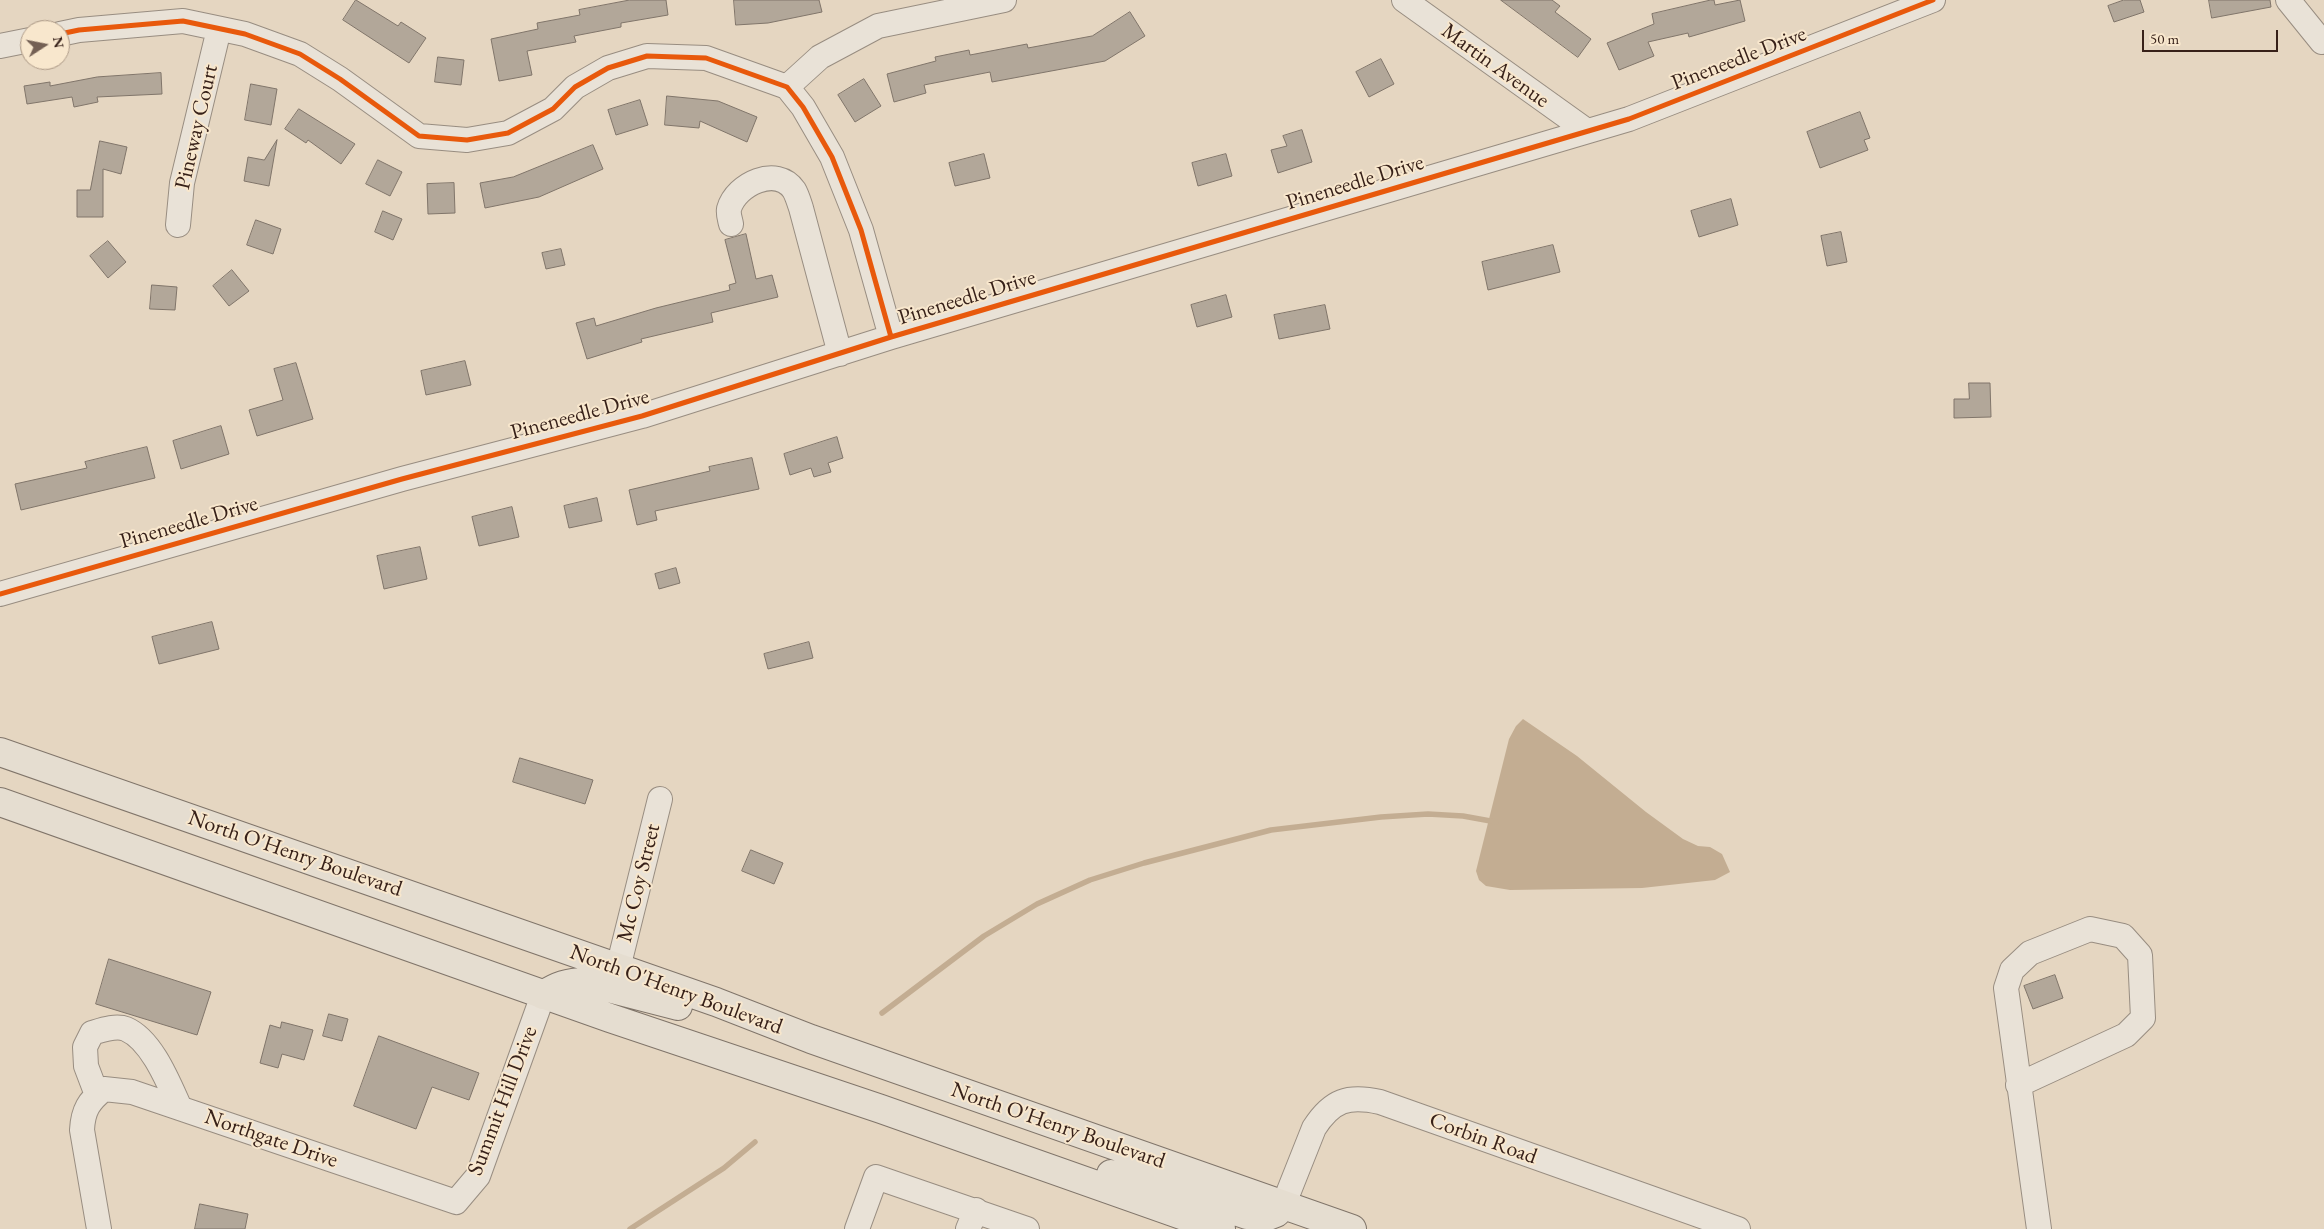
<!DOCTYPE html>
<html>
<head>
<meta charset="utf-8">
<style>
  body { margin:0 }
  #map { position:relative; width:2324px; height:1229px; overflow:hidden; background:#e5d6c1; font-family:"EB Garamond",serif }
  canvas { display:block }
  .north { position:absolute; left:20px; top:20px; width:50px; height:50px; box-sizing:border-box; background:#f8e7cd; border:1px solid #ab9885; border-radius:50%; rotate:79deg; font-size:14px; font-weight:700; line-height:20px; text-align:center; color:#372119 }
  .north::after { content:''; display:block; margin:auto; width:18px; height:22px; background:#746054; clip-path:polygon(50% 0,100% 100%,50% 72%,0 100%) }
  .scale { position:absolute; left:2142px; top:30px; width:136px; height:22px; box-sizing:border-box; border:2px solid #372119; border-top:0; padding-left:6px; font-size:15px; line-height:18px; white-space:nowrap; color:#372119; -webkit-text-stroke:4px #f8e7cd; paint-order:stroke }
</style>
</head>
<body>
<div id="map">
<canvas width="2324" height="1229"></canvas>
<div class="north">N</div>
<div class="scale">50 m</div>
</div>
<script>
const context = document.querySelector('canvas').getContext('2d');
context.lineJoin = 'round';
function fill(path, color) { context.fillStyle = color; context.fill(path, 'evenodd'); }
function trace(path, color, width, dash) { context.strokeStyle = color; context.lineWidth = width; context.lineCap = dash ? 'butt' : 'round'; context.setLineDash(dash || []); context.stroke(path); }
function label(font, color, halo, rows, align = 'center') {
  context.font = font + ' "EB Garamond",serif'; context.lineWidth = 4; context.setLineDash([]); context.textBaseline = 'middle'; context.strokeStyle = halo; context.fillStyle = color; for (const [text, x, y, turn = 0] of rows) {
    context.save(); context.translate(x, y); context.rotate((+turn || 0) * Math.PI / 180); context.textAlign = isNaN(turn) ? turn : align; if (halo) context.strokeText(text, 0, 0); context.fillText(text, 0, 0); context.restore();
  }
}
fill(new Path2D(`
  M1523,719L1577,756L1646,812L1683,839L1698,846L1710,847L1722,854L1730,872L1715,880L1642,888L1510,890L1486,886L1479,880L1476,871L1509,739L1516,726Z`), '#c3ad92');
trace(new Path2D(`
  M882,1013L984,936L1037,904L1090,880L1144,863L1271,830L1381,817L1428,814L1463,816L1496,822
  M630,1229L724,1168L755,1142`), '#c3ad92', 5.5);
const building = new Path2D(`
  M356,0L398,26L401,22L426,38L409,63L343,20Z
  M630,0H666L668,15L621,23V27L574,36L576,42L527,51L532,75L499,81L491,39L538,29L537,23L580,15L579,10Z
  M734,0H819L822,12L768,23L736,25Z
  M1501,0H1552L1560,6L1555,12L1591,39L1578,57Z
  M1711,0H1714L1715,5L1740,0L1745,21L1689,37L1688,33L1648,42L1654,56L1619,70L1607,43L1654,24L1652,14Z
  M2124,0H2140L2144,12L2114,22L2108,6Z
  M2209,0H2270L2271,7L2212,18Z
  M1130,12L1145,36L1105,61L992,82L990,72L924,85L926,93L894,102L887,74L936,61L935,57L969,50L970,55L1027,44L1028,48L1092,36Z
  M438,57L464,60L461,85L435,82Z
  M1381,59L1394,84L1369,97L1356,72Z
  M161,73L162,94L97,97L98,102L74,107L72,97L27,104L24,86L50,82V86L97,77Z
  M864,79L881,106L855,122L838,95Z
  M251,84L277,89L271,125L245,120Z
  M667,96L718,101L757,117L747,142L700,121L699,128L665,125Z
  M640,100L648,125L616,135L608,110Z
  M299,109L355,144L341,164L308,140L306,143L285,129Z
  M1860,112L1870,138L1864,140L1868,150L1820,168L1807,132Z
  M1302,130L1312,162L1278,173L1271,150L1287,146L1283,136Z
  M277,140L269,186L244,181L248,157L264,160Z
  M100,141L127,147L121,174L103,169V217H77V190H90Z
  M593,145L603,169L539,197L485,208L480,183L513,177Z
  M984,154L990,178L955,186L949,163Z
  M1226,154L1232,176L1198,186L1192,163Z
  M378,160L402,172L390,196L366,184Z
  M454,183L455,213L428,214L427,184Z
  M1731,199L1738,225L1699,237L1691,211Z
  M383,211L402,219L393,240L375,232Z
  M256,220L281,229L273,254L247,245Z
  M1841,232L1847,262L1827,266L1821,236Z
  M746,234L756,279L772,275L778,297L711,313L713,322L641,339L642,342L587,359L576,323L594,318L596,326L656,308L730,290L729,285L736,283L725,240Z
  M108,241L126,262L108,278L90,256Z
  M1553,245L1560,272L1488,290L1482,262Z
  M561,249L565,265L546,269L542,253Z
  M232,270L249,291L229,306L213,286Z
  M152,285L177,287L175,310L150,309Z
  M1226,295L1232,317L1197,327L1191,305Z
  M1325,305L1330,329L1279,339L1274,315Z
  M465,361L471,385L426,395L421,371Z
  M296,363L313,419L257,436L249,410L283,400L274,369Z
  M1969,383H1990L1991,417L1954,418V399H1969Z
  M221,426L229,454L181,469L173,441Z
  M837,437L843,458L828,463L831,472L814,477L811,468L790,475L784,454Z
  M147,447L155,478L21,510L15,484L87,468L85,462Z
  M752,458L759,489L655,511L657,520L637,525L629,490L710,471L709,467Z
  M597,498L602,521L569,528L564,506Z
  M512,507L519,537L479,546L472,517Z
  M420,547L427,579L384,589L377,556Z
  M676,568L680,583L659,589L655,574Z
  M212,622L219,649L159,664L152,637Z
  M809,642L813,658L768,669L764,654Z
  M520,758L593,780L585,804L513,782Z
  M751,850L783,863L774,884L742,871Z
  M109,959L211,992L197,1035L96,1004Z
  M2055,975L2063,998L2033,1009L2024,986Z
  M329,1014L348,1019L342,1041L323,1036Z
  M282,1022L313,1030L304,1060L282,1054L278,1068L260,1063L270,1025L280,1028Z
  M379,1036L479,1073L469,1100L432,1087L416,1129L354,1106Z
  M200,1204L248,1214L245,1229H195Z`);
fill(building, '#b2a799');
trace(building, '#80756a', 1);
const minor = new Path2D(`
  M1404,0L1587,131
  M2288,0L2322,42
  M60,34L79,30L183,21L245,34L300,54L340,79L419,136L467,140L508,133L553,109L575,87L608,68L647,56L706,58L787,87L803,107L832,157L861,230L891,337
  M0,46L30,40
  M787,87L820,57L878,26L1004,0
  M731,224C730,219 728,214 729,209C736,184 777,165 794,190C797,195 799,202 801,208L840,354
  M178,225L182,183L219,29
  M0,594L402,479L642,416L891,337L1629,119L1933,0
  M618,968L660,799
  M2018,1085L2126,1035L2143,1018L2140,955L2123,936L2090,929L2030,953L2012,970L2006,988L2039,1229
  M97,1095L86,1066L85,1047L92,1033C102,1030 116,1025 126,1029C152,1040 169,1084 180,1108
  M1283,1206L1314,1128C1332,1100 1348,1095 1380,1102L1738,1229
  M99,1229L82,1130C83,1110 89,1101 104,1089L132,1092L456,1202L478,1176L543,995
  M857,1229L876,1177L1027,1229
  M968,1229L976,1210`);
const highway = new Path2D(`
  M0,752L716,1002L811,1039L1352,1229
  M0,802L610,1018L881,1109L1221,1229
  M543,995C557,986 568,982 585,982L678,1006
  M1111,1174L1180,1192L1247,1215L1268,1216L1276,1213L1283,1206`);
trace(minor, '#988d81', 26);
trace(highway, '#80756a', 30);
trace(minor, '#e9e2d7', 24);
trace(highway, '#e5ddd0', 28);
trace(new Path2D(`
  M60,34L79,30L183,21L245,34L300,54L340,79L419,136L467,140L508,133L553,109L575,87L608,68L647,56L706,58L787,87L803,107L832,157L861,230L891,337
  M0,594L402,479L642,416L891,337L1629,119L1933,0`), '#e8590c', 5);
label('22px', '#372119', '#f8e7cd', [
  ["Pineneedle Drive",1739,59,-21],
  ["Martin Avenue",1495,66,36],
  ["Pineway Court",197,127,-77],
  ["Pineneedle Drive",1355,183,-17],
  ["Pineneedle Drive",967,298,-17],
  ["Pineneedle Drive",580,415,-15],
  ["Pineneedle Drive",189,523,-16],
  ["North O'Henry Boulevard",295,854,19],
  ["Mc Coy Street",639,883,-76],
  ["North O'Henry Boulevard",676,990,20],
  ["Summit Hill Drive",503,1101,-69],
  ["North O'Henry Boulevard",1058,1126,19],
  ["Northgate Drive",271,1139,19],
  ["Corbin Road",1483,1139,20]
]);
</script>
</body>
</html>
